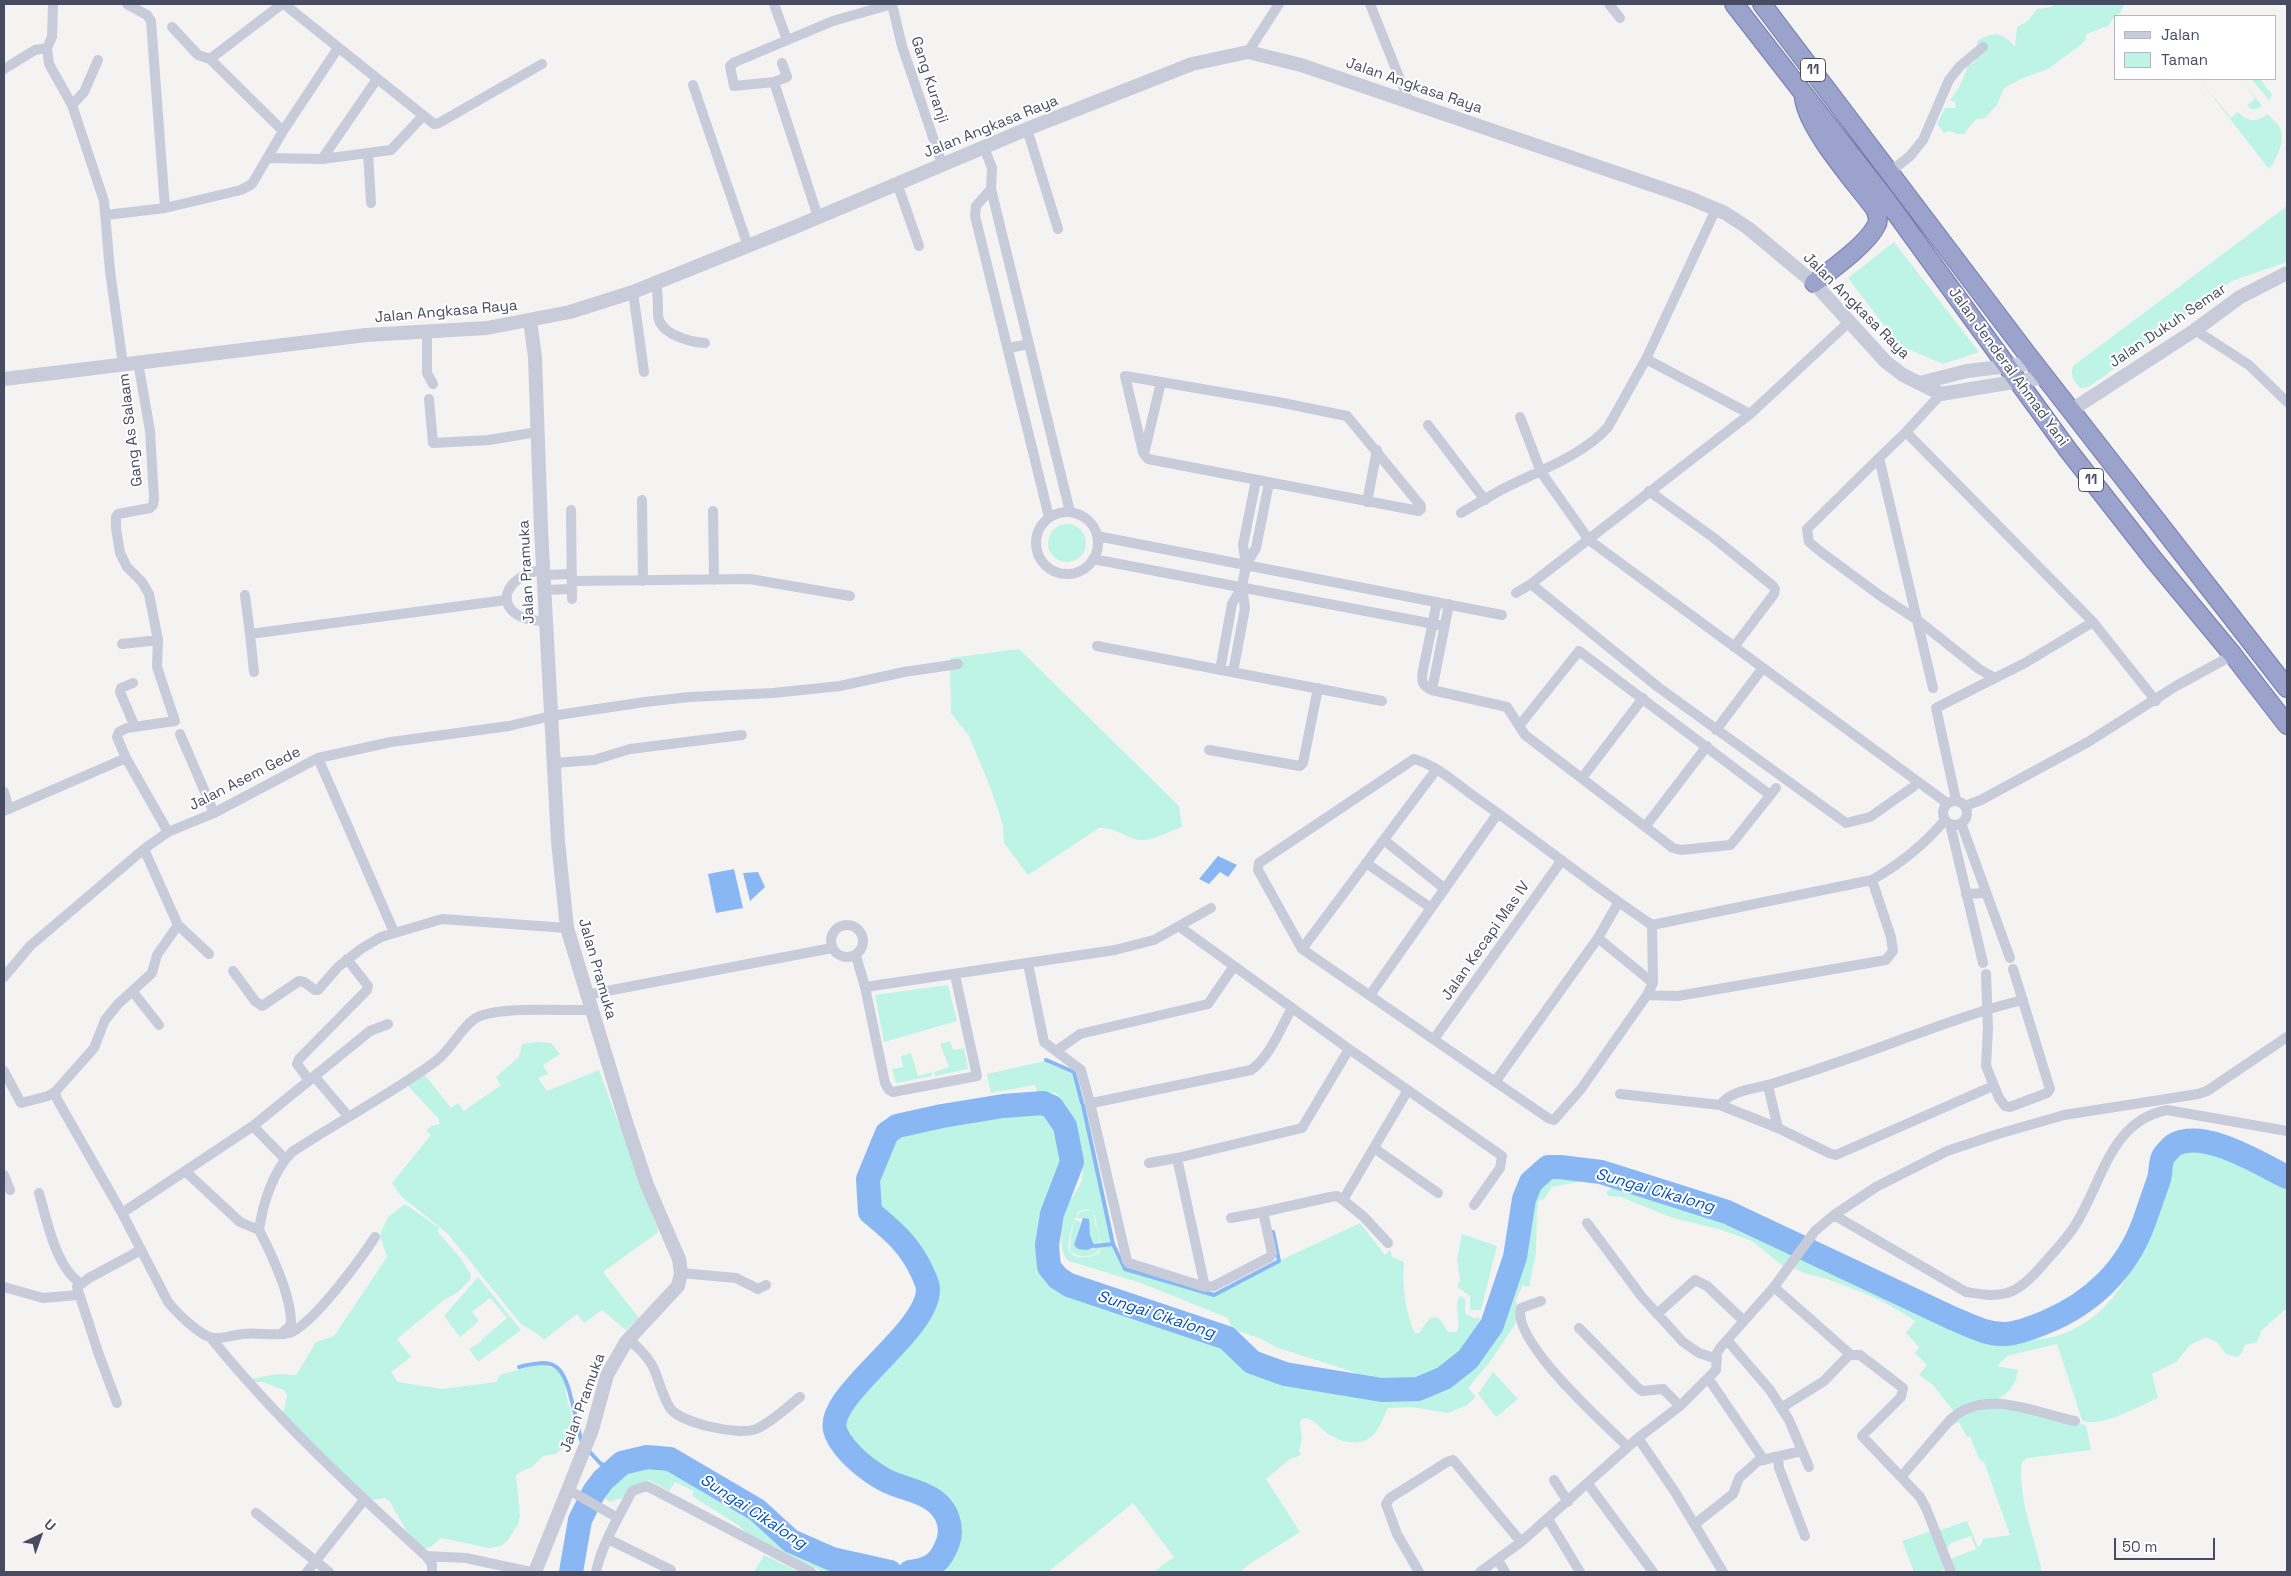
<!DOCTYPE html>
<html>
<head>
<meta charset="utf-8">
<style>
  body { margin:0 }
  #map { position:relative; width:2291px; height:1576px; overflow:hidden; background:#f4f3f2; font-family:"Space Grotesk",sans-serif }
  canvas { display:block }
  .frame { position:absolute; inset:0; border:5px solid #484c62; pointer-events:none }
  .legend { position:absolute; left:2114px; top:15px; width:162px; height:65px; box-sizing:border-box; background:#fff; border:1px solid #b6b7c0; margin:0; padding:6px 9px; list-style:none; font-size:15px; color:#484c62 }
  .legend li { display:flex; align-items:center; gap:10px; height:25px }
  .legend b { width:25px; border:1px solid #b6b7c0 }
  .north { position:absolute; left:15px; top:1511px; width:50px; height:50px; -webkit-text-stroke:4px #fff; paint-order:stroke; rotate:42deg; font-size:14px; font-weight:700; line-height:20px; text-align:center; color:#484c62 }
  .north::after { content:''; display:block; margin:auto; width:18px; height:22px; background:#484c62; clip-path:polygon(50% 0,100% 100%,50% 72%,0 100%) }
  .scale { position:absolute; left:2114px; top:1538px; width:101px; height:22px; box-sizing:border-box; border:2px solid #484c62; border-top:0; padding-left:6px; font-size:15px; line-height:18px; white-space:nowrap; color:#484c62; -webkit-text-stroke:4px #fff; paint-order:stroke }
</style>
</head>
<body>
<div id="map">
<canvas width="2291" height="1576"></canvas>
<div class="frame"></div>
<ul class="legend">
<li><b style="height:6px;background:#c8cbda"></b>Jalan</li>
<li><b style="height:14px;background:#bef4e6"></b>Taman</li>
</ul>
<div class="north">U</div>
<div class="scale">50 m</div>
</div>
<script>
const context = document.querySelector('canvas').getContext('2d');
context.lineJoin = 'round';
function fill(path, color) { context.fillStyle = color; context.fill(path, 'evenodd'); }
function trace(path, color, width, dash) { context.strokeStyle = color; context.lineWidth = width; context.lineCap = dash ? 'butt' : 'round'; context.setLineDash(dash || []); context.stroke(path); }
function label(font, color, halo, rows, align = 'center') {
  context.font = font + ' "Space Grotesk",sans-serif'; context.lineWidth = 4; context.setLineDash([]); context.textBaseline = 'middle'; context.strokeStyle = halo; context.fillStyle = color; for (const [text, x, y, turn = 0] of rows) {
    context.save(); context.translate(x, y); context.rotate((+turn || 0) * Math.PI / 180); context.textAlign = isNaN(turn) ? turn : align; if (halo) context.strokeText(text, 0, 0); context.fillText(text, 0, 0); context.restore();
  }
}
fill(new Path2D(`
  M2055,4H2125L2120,13L2115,16L2108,26L2086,34V38L2082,44L2048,69L2023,78L2004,88L1997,105L1985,118L1976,119L1964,134H1957L1950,131L1944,133L1937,124L1945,108H1956L1955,102L1950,100C1959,89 1964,78 1968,65C1982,62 1974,50 1978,40C1997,31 2000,32 2015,46L2017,27L2028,21L2037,9L2051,7Z
  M2199,79L2231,118L2238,112C2248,123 2257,122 2268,114C2272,119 2279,125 2281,130C2285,141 2276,161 2269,169Z
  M2251,79H2260L2272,95L2269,100Z
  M2244,83L2262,106L2257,109H2251L2247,105L2255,99Z
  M2287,206V262L2232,281L2103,377L2088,387L2080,388C2074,381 2070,376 2073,366Z
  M1894,242L1979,352L1943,364L1899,345L1848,278Z
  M1048 543a19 19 0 1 1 38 0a19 19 0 1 1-38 0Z
  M1019,649L1179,806L1182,827C1173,830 1149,842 1140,840C1124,838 1119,828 1099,828L1028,875L1004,843L1003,825L991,789L969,736L951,713L950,658Z
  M948,985L957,1021L884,1042L875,995Z
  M950,1041L953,1050L964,1048L968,1069L935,1076L934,1072L949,1067L940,1044Z
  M537,1042L551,1043L560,1054L543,1065L548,1074L538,1078L547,1091L599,1070L658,1230L657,1233L603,1272L639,1318L626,1330L602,1310L584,1323L577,1314L544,1340L539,1335L521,1324L448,1234L401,1196L392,1183L431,1135L426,1131L431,1126L440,1124L438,1118L407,1085L425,1075L451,1108L458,1103L464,1111L501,1085L496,1077L519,1057L522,1044Z
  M911,1053L918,1076L932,1072V1076L896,1083L892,1069L903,1067L901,1056Z
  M1045,1061L1073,1074L1098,1169L1111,1236L1112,1244L1102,1245L1098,1234L1101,1245L1095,1244L1090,1235L1089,1219L1076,1218L1080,1212L1088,1210L1093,1212L1097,1232C1096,1223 1098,1215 1088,1209L1079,1211C1074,1218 1065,1245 1070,1252C1073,1257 1079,1257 1084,1257C1091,1257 1094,1256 1099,1253L1102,1246L1112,1245L1124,1270L1215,1295L1281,1260L1360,1223L1385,1255L1390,1250L1392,1257L1404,1262C1402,1285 1405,1312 1415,1333H1419L1429,1319L1434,1317L1440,1319L1448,1332H1457C1462,1321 1453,1307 1460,1296C1470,1299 1463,1307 1466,1314L1474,1318L1480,1317L1477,1333L1468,1350L1456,1360L1437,1374L1395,1383L1368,1379L1351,1371L1278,1348L1259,1338L1235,1330L1231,1326L1228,1318L1141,1283L1069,1261C1055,1250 1063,1218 1069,1203C1073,1195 1080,1187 1082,1179C1086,1150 1075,1114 1056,1093L1037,1092L1035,1085L991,1093L987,1074Z
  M1042,1111C1057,1118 1067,1151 1063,1166C1059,1182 1048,1197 1044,1213C1039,1233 1039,1251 1042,1271L1065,1292L1222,1345L1248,1369L1283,1382L1381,1398L1420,1397L1448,1385L1474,1365L1501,1328L1523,1259L1532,1201L1538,1186L1551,1175L1593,1179L1552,1187L1544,1199L1539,1200L1537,1211L1536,1253L1529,1287L1523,1285L1516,1299L1518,1320L1489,1363L1468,1388L1476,1397L1467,1405L1448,1413L1411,1407L1388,1408C1384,1416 1379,1429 1373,1435C1359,1448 1340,1442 1327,1433C1319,1427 1315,1420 1305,1418L1300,1421L1302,1438L1299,1450L1301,1455L1290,1459L1266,1479L1300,1532L1248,1565L1240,1572H1157L1155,1571L1174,1557L1133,1503L1048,1572H936L946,1566L959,1541L957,1515L935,1492L890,1474L851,1445L843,1429V1416L866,1386L904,1349L933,1305L936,1287L915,1241L878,1208L876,1181L893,1139L900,1134L944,1123L1004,1114Z
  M2199,1145C2231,1155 2259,1169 2287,1185V1308L2262,1330L2257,1342L2245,1345L2242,1353L2237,1357L2226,1354L2217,1342L2206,1337L2190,1345L2176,1362L2152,1374L2158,1398C2141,1405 2098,1430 2082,1420L2057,1344L2007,1356L1997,1366L2018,1370C2014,1402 1981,1406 1955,1413L1933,1385L1919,1375L1927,1365L1915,1353L1919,1347L1906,1333L1915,1321C1889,1302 1855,1289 1824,1278C1811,1274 1804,1275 1792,1266L1801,1253L1883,1295C1899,1297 1911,1305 1925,1311C1936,1317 1949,1320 1960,1326C1970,1331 1979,1339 1991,1340C2013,1340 2041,1342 2063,1334C2122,1311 2142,1252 2160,1197C2165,1185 2165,1169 2172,1157C2178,1149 2189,1146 2199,1145Z
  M1615,1186L1724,1220L1797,1249L1783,1266L1752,1241L1722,1230L1673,1218L1621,1197L1608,1196L1606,1192Z
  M405,1204L439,1228L438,1232L462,1260L471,1275L470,1280L458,1292L444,1300L397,1339L411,1357L391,1372L398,1382L442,1389L496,1382L500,1375C517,1371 549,1356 562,1376C566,1383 565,1392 567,1399C571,1414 578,1425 575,1440L555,1454L543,1456L532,1467L522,1471L516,1475L520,1516L518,1524L508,1540L501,1546L489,1548L441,1538L429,1548H421L409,1535L390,1502L384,1498L373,1500L361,1492L283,1414L287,1396L284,1390L263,1382H254L252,1379C269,1375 278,1373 296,1375L316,1342L334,1336L387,1257L380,1235L388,1217Z
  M1075,1220L1081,1222L1075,1243L1092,1249L1101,1246C1097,1259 1079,1259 1070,1251L1071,1233Z
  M1462,1234L1497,1246L1481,1310H1470V1296L1457,1287L1460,1280L1457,1259Z
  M478,1277L521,1330L478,1362L469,1349L482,1341L481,1340L507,1318L490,1298L472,1312L479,1321L460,1337L444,1316Z
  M1493,1372L1518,1399L1496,1417L1478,1394Z
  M1998,1405L2086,1425L2091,1450L2027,1458L2022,1462C2017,1496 2035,1538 2042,1572H1953L1938,1531L1967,1521L1978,1547L1980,1546L1983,1539L2010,1535L1984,1462L1979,1459L1970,1436L1967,1437L1959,1422L1946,1429L1960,1415ZM1971,1536L1976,1549L1951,1559L1946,1549L1951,1543Z
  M647,1465L667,1466L753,1517L787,1548L829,1567L853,1572H823L751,1537L738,1525L692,1496L694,1491L675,1482L669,1491L649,1480L630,1488L621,1499H617L611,1502L601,1497C616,1476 623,1471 647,1465Z
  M1931,1531L1946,1569L1936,1572H1914L1902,1541Z
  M764,1555L799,1572H754Z`), '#bef4e6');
fill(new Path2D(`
  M1218,856L1237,865L1228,877L1220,872L1209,884L1199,879Z
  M734,869L743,908L716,913L708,874Z
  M758,872L765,887L750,901L743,873Z
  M1083,1218L1089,1219L1090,1235L1095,1247L1087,1250L1078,1249L1074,1245Z`), '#88b7f4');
trace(new Path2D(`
  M1046,1060L1058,1065
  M1060,1066L1074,1072L1082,1103
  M1083,1105L1113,1244
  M1095,1246L1113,1244L1125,1269L1214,1295L1279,1261L1273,1232
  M519,1367C553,1358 563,1363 571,1398C575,1412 578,1426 581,1440L584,1444
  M588,1450L600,1463L613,1472`), '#88b7f4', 4);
trace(new Path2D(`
  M571,1572L580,1520L594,1492L603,1480L622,1463L647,1457L670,1459L757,1510L791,1541L832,1559L890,1572
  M910,1572C927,1570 938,1565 945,1549C955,1531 949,1509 930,1498C917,1490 901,1488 887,1481C869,1472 844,1452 836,1433C820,1398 929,1333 928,1289C928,1284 925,1279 923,1274C911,1246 893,1231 870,1212L868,1179L887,1133L897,1126L942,1116L1003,1106L1043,1103L1052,1107L1065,1126L1072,1162L1052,1214L1047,1245L1049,1267L1058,1278L1069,1285L1227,1338L1252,1362L1285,1374L1382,1390L1418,1389L1444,1378L1468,1359L1492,1325L1515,1257L1524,1199L1531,1182L1548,1167H1560L1601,1172L1727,1212L1952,1318C1969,1325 1987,1335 2006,1334C2019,1333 2034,1327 2046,1322C2092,1303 2127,1269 2144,1222C2149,1208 2154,1193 2159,1179C2161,1172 2160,1163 2163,1157C2165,1154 2171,1147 2174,1145C2204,1128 2260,1164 2287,1177`), '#88b7f4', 24);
const trunk = new Path2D(`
  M1734,4L1887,201L2068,450L2154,560L2233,655L2287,725
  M1762,4L2027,354L2287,688
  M1804,99C1809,131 1855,182 1875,209C1877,214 1879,220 1877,224C1868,244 1831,270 1814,283`);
trace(trunk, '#7179b0', 20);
trace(new Path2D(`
  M53,4L52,37L47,48L49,64L72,105L104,201L110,271L123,365
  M127,4L147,15L151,21L165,208
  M282,4L210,59L283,131
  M284,4L434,124L439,123L542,64
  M774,4L787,40
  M892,4L902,46L942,164
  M1370,4L1409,102
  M1609,4L1620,18
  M172,27L198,55L210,59
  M1248,52L1279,4
  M782,63L787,77L774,82L734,86L730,66L735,62L833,21L892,4
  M4,69L35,50L47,48
  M774,82L818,217
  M693,85L748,246
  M72,105L84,92L98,60
  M1027,129L1058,229
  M984,147L992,168L991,189L1070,512
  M368,153L371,203
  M267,158L322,159L391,150L422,117
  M322,159L377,79
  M1890,172L1910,156L1923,140L1949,80L1960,66L1983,47
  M897,183L919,246
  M991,189L976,206L975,216L1049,517
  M106,215L165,208L241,190L252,184L283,131L338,48
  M656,282C658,293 658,303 658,314C658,334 690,342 705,343
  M633,292L644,372
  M2195,330L2249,365L2287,402
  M427,332V373L433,384
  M1009,348L1029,344
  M1646,359L1750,414
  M138,362L150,431L154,498L153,505L150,508L118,514L116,517V528L120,553L127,567L142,582L149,594L158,640L157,667L175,721L127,728L119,732L117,737L126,758L168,832
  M1161,382L1278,402L1347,416L1421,506V509L1419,511L1148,459L1144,454Z
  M1941,394L1906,432L2093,622L2156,701
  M429,399L433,443L489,440L537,432
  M1520,417L1541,472L1589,540L1947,803
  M1428,425L1485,500
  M1906,432L1879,458L1933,688
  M1143,452L1125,376L1161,382
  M1879,458L1807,529L1809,542L1821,552L1882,597L1916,619L1979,669L1995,678L2025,663L2093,622
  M1649,491L1714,538L1773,586L1775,589L1774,594L1734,647
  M642,500L643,581
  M1367,502L1377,450
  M571,510L572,599
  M713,511L714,580
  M1036 543a31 31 0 1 1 62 0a31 31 0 1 1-62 0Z
  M1461,513C1475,505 1488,497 1501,490C1535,472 1583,456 1608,427L1646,359L1716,209
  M1097,536L1502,615
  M1093,559L1444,626
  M1246,565L1256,548L1269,483
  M544,569C492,579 496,622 546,621
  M544,575L572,574
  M572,581L750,579L850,596
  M1531,584L1658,687L1846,823L1870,817L1913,787
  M545,590L572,589
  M1516,593L1531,584L1750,414L1849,322
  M245,595L250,634L506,600
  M1437,602L1423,670C1421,681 1422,686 1432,690L1507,707L1525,735L1673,848L1681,850L1730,845L1733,842L1776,788
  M250,634L254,672
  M122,644L158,640
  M1097,646L1382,701
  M1220,670L1232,604L1242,587
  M1233,672L1245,608L1242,587L1246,565L1243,545L1256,480
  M133,683L121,688L120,692L135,727
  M1432,690L1449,604
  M1519,726L1579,651L1770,795
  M1716,730L1762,669
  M180,734L214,813
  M1209,750L1300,766L1303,763L1318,688
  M318,758L394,932
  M1414,759C1436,765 1457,784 1475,797C1535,839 1592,885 1652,925L1653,983L1647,995L1581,1089L1554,1120L1548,1118L1302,949L1258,870L1259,863Z
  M554,763L594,760L630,749L742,735
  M1582,778L1643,698
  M4,792L9,809
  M1956,800L1936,708L1995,678
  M1943 813a12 12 0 1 1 24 0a12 12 0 1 1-24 0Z
  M1965,806L1981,800L2088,742L2176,686L2233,655
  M4,811L126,758
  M1961,823L2010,958
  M1950,824L1983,963
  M1645,827L1707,746
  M1384,840L1445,889
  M1366,863L1431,908
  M1966,894L1986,893
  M831 941a16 16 0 1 1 32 0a16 16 0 1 1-32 0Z
  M178,925L209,954
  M1652,925L1872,880C1900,864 1924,845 1945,820
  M1180,927L1349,1049L1502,1156L1500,1168L1474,1205
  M1598,938L1653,983
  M1302,949L1436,770
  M856,956L865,987L1115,950L1154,940L1211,908
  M1028,964L1044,1042L1056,1051L1080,1034L1208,1004L1234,966
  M233,971L255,1001L262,1006L299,981L304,982L315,990H318L338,967L361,949L381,937L442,919L567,928
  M1986,974L1988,1028L1986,1066L1999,1098L2005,1106L2010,1107L2047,1093L2050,1089L2013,969
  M4,977L30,946L144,849L168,832L214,813L318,758L391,742L509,726L551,716L645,702L689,697L773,693L840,686L904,672L958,664
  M865,987L885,1083L889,1090L893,1092L977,1076L955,975
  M133,992L159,1025
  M586,995L832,948
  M1370,995L1498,813
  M1647,995L1678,996L1886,960L1893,951L1891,937L1872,880
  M1434,1039L1562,860
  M1056,1051L1081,1070L1090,1103L1097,1102L1251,1070C1270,1057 1281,1027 1292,1008
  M4,1071L21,1103L48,1096L55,1092L94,1048L105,1020L118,1004L152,973L157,955L178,925L144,849
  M314,1076L348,1116
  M309,1080L297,1064L299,1059L367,990L368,986L347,959
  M1495,1082L1598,938L1618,903
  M1768,1086L1778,1128
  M55,1092L57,1099L122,1213L168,1302C176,1312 200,1336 213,1338C223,1339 233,1335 243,1334C256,1332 281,1337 292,1332C316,1320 360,1260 375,1237
  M1620,1094L1720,1105L1778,1128L1829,1153L1836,1155L1993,1086
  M1090,1103L1127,1261L1129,1263L1205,1287L1214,1286L1270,1257L1272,1253L1263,1212L1330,1197L1337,1196L1343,1200L1408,1090
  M1720,1105C1733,1088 1759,1089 1778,1082C1819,1069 1860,1055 1900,1040C1941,1025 1981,1010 2023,1000
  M253,1126L285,1159
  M1374,1148L1438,1193
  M1149,1163L1177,1158
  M185,1171L240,1222L259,1230
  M4,1175L10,1190
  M39,1193C47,1221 56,1267 80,1283
  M1343,1200L1364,1217L1388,1243
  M122,1213L253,1126L370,1031L388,1024
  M1834,1215L1966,1292C1980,1294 1993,1297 2007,1293C2022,1289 2036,1273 2045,1262C2055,1251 2066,1239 2074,1227C2102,1185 2109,1121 2167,1110L2287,1131
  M1231,1218L1263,1212
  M1587,1223L1642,1297L1683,1342L1699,1353L1717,1359
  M681,1273L736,1278L758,1289L766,1285
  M4,1287L43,1298L78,1295
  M1205,1287L1177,1158L1302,1128L1349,1049
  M1774,1287L1851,1355
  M1541,1301L1521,1308C1511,1341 1604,1423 1628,1447
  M1657,1314L1695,1280L1707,1286L1744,1321
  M1579,1328L1638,1388L1642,1391L1663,1389L1680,1406
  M282,1333L291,1325C292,1296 272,1255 259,1230C263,1203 273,1171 292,1152C339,1121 391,1094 436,1061C451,1050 464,1023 478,1017C502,1006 562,1011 591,1010
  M211,1338C275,1417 350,1487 426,1556L432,1564V1572
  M628,1339C637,1346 646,1355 652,1365C659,1378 661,1394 670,1408C680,1423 739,1436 756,1429C772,1422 787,1407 800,1397
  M1727,1340L1770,1390L1789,1420L1809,1467
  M1708,1378L1764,1460
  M117,1403L98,1352L77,1287L89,1278L141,1250
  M1781,1408L1824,1381L1849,1355H1860L1903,1388L1901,1397L1862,1436L1920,1497L1926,1508L1951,1572
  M1638,1438L1675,1492L1723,1572
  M1778,1458L1779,1468L1805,1536
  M1901,1477L1950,1420C1985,1387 2035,1413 2075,1421
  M1554,1480L1568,1502
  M1588,1484L1653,1572
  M567,1489L618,1518
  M256,1513L329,1572
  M1548,1519L1580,1572
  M1695,1524L1733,1494L1739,1478L1758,1461L1802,1451
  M608,1539L671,1570
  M426,1556L466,1558L531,1572
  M1498,1560L1505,1572
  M307,1572L364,1500
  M596,1572C602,1543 619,1517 632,1491L647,1486L811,1572
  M1419,1572L1397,1534L1386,1504L1390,1498L1447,1462L1453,1460L1521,1542
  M1480,1572L1521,1542L1638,1438L1680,1406L1716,1370L1717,1353L1720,1348L1774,1287L1815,1231L1834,1215L1876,1187L1947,1151L1998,1134L2064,1115L2198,1094L2207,1091L2287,1037`), '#c8cbda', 10);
trace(new Path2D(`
  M530,321L535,357L541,529L558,841L567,928L626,1122L647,1185L679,1259L681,1273L678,1286L626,1342L607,1375L592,1430L535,1572
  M4,379L366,335L487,328L570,312L633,292L795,227L1027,129L1192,64L1248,52L1301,65L1687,197L1725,213L1748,228L1814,283L1886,362L1903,375L1941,394L2044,377
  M1920,383L1967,371L2034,363
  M2070,411L2195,330L2240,297L2287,273`), '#c8cbda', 14);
trace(trunk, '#9ba2cb', 18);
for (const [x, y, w] of [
  [1813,70,25],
  [2091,480,25]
]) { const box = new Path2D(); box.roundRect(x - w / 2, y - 11.5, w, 23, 4); context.fillStyle = '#fff'; context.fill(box); trace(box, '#484c62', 1); }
label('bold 14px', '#484c62', null, [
  ["11",1813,70],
  ["11",2091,480]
]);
label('15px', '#484c62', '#fff', [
  ["Gang Kuranji",929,80,72],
  ["Jalan Angkasa Raya",1414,86,19],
  ["Jalan Angkasa Raya",991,127,-22],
  ["Jalan Angkasa Raya",1856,306,45],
  ["Jalan Angkasa Raya",446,312,-5],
  ["Jalan Dukuh Semar",2168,326,-34],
  ["Jalan Jenderal Ahmad Yani",2008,367,54],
  ["Gang As Salaam",131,430,-97],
  ["Jalan Pramuka",527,572,-93],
  ["Jalan Asem Gede",245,779,-27],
  ["Jalan Kecapi Mas IV",1486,941,-55],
  ["Jalan Pramuka",597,969,74],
  ["Jalan Pramuka",583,1403,-70]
]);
label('italic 16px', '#0052bc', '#fff', [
  ["Sungai Cikalong",1655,1191,16],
  ["Sungai Cikalong",1156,1315,18],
  ["Sungai Cikalong",753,1512,33]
]);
</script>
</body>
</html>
